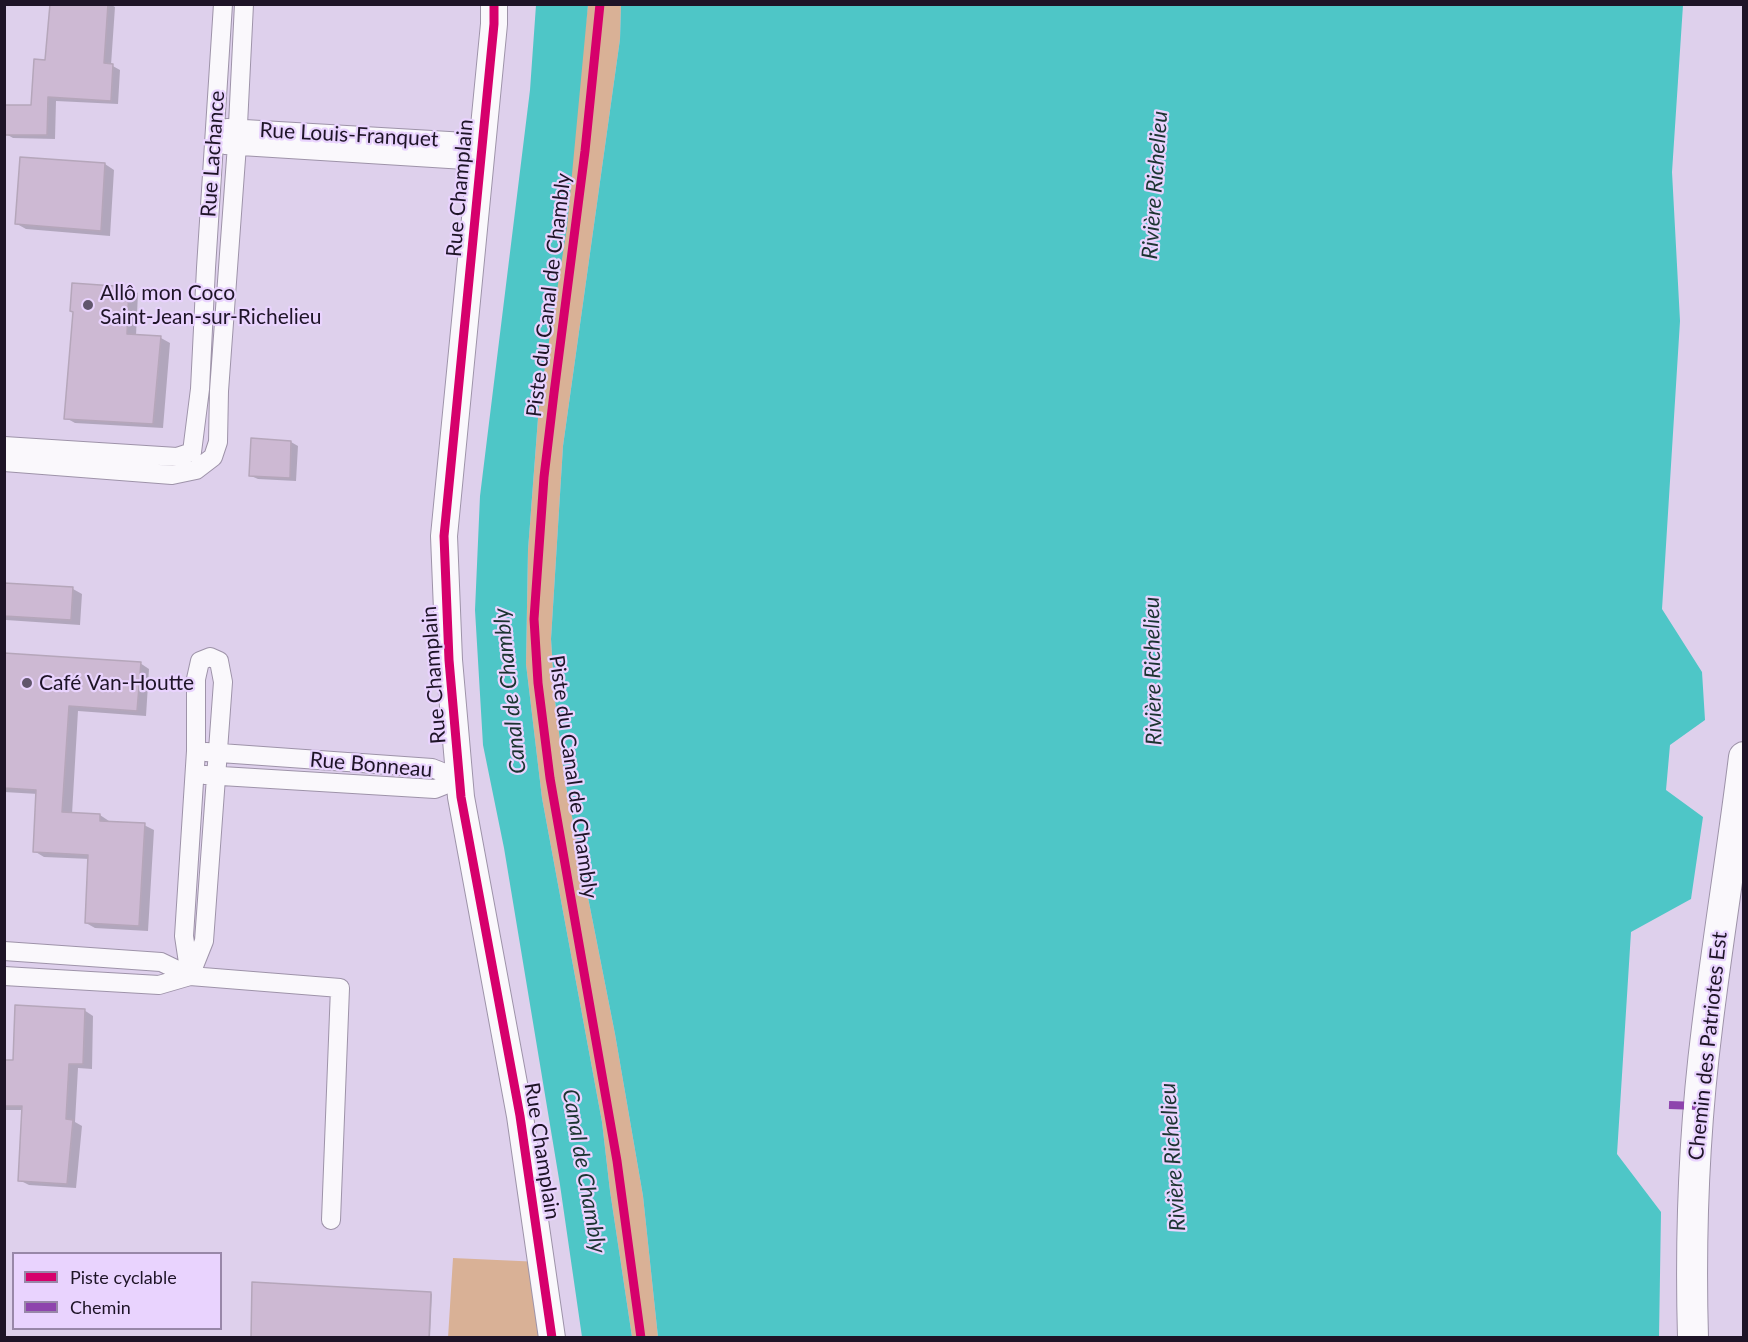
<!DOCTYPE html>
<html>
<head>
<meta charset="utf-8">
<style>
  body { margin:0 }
  #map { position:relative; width:1748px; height:1342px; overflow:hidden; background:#ded0ec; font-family:Lato,sans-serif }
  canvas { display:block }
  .frame { position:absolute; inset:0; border:6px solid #1e1427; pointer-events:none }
  .legend { position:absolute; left:12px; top:1252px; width:210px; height:78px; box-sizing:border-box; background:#e9d3fe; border:2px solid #9887a8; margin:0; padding:8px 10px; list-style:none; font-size:18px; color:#1e1427 }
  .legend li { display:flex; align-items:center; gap:12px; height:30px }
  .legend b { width:30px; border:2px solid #9887a8 }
</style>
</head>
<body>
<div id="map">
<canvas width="1748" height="1342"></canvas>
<div class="frame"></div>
<ul class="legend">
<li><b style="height:8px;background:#d6006c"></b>Piste cyclable</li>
<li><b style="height:8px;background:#8e44ad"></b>Chemin</li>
</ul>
</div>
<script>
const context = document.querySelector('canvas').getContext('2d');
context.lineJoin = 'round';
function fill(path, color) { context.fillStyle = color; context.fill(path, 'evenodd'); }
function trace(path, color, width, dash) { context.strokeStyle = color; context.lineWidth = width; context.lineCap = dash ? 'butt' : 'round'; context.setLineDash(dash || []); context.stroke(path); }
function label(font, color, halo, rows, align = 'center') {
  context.font = font + ' Lato,sans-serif'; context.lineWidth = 4.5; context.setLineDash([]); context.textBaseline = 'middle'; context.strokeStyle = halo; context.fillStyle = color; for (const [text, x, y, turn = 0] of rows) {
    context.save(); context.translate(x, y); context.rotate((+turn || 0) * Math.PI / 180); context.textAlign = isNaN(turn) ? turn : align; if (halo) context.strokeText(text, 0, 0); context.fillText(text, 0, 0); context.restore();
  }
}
fill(new Path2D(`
  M588,5H621L620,39L563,446L551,639L555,700L565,781L615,1034L643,1196L658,1337H632L610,1191L602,1122L542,798L526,664L528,550L539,405L550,328Z
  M453,1258L541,1262L552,1337L448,1338Z`), '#d9b196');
fill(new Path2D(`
  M536,5H588L567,227L539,405L528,550L526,664L542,798L602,1122L610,1191L632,1337H582L560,1185L504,848L483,745L475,610L480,496L530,90Z
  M621,5H1683L1672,172L1680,321L1662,609L1702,672L1705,720L1670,745L1666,790L1703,817L1691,899L1631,932L1617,1154L1661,1212L1659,1337H658L643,1196L615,1034L565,781L555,700L551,639L563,446L620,39Z`), '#4ec6c7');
fill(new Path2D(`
  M51,4H110L115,7L111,65L120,70L118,104L56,101L55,139L13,138L6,134L33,107L47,61Z
  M105,164L114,170L110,236L26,229L17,224Z
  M128,288L138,293L136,336L161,338L170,343L163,428L75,423L66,418L75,312Z
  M291,442L298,446L296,481L258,479L251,476Z
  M4,584L73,589L82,594L80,625L6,620L4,619Z
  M4,654L140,663L149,669L146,716L78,711L72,814L100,815L109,821V823L144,825L154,830L148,931L95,928L86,923L90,859L44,857L34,851L38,794L4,792Z
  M84,1010L93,1016L92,1069L78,1068L75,1122L82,1126L76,1188L29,1185L19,1180L23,1110H4V1061L15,1062Z
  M431,1293L432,1294L430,1338H252Z`), '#0003');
const building = new Path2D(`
  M50,4H108L104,63L113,64L111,101L48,97L47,135H4V105H31L34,59L45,60Z
  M20,157L105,163L101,231L15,224Z
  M72,283L129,287L127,334L161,336L153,424L64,419L73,312L70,311Z
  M251,438L291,441L290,478L249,476Z
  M4,583L73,587L71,620L4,616Z
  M4,653L141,662L137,711L69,706L62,812L100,814V821L145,823L139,926L85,923L88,855L33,852L36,790L4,788Z
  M15,1005L85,1009L83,1064H69L66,1119L73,1120L67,1184L18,1181L22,1106H4V1060H13Z
  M252,1282L431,1292L429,1338H251Z`);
fill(building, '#cdb9d3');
trace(building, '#b5a6ba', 1.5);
const street = new Path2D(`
  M227,128L483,143
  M225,145L481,161
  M4,446L177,457L192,452L200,389L206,268L223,4
  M4,462L172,475L196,470L213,457L218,442L219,391L237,145L244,4
  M210,657L219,661L223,682L204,941L190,976L184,936L196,751V679L200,661Z
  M206,752L432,768L460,779
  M205,775L435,789L460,779
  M4,951L161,962L190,976
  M4,976L159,985L190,976L340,988L331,1220`);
const secondary = new Path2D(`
  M494,4V24L444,536L449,660L461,797L520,1116L552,1338`);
const primary = new Path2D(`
  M1693,1338C1690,1234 1694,1131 1707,1028C1718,937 1733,847 1744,757`);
trace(street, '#9e93a9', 20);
trace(secondary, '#9e93a9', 28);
trace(primary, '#9e93a9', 32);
trace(street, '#faf8fc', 18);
trace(secondary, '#faf8fc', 26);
trace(primary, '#faf8fc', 30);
trace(new Path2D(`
  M1669,1105L1699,1106`), '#8e44ad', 8, [15, 8]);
trace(new Path2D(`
  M494,4V24L444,536L449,660L461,797L520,1116L552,1338
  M600,4L585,151L554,393L544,477L534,619L538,683L550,778L617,1161L641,1338`), '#d6006c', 9);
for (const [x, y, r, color] of [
  [88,305,6,"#61566c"],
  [27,683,6,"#61566c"]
]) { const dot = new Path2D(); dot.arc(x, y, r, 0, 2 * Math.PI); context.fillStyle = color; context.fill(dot); trace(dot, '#e9d3fe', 2); }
label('21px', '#1e1427', '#e9d3fe', [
  ["Rue Louis-Franquet",349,135,3],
  ["Rue Lachance",213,154,-86],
  ["Rue Champlain",460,188,-85],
  ["Piste du Canal de Chambly",549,295,-83],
  ["Rue Champlain",434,675,-94],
  ["Rue Bonneau",371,765,5],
  ["Piste du Canal de Chambly",573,777,82],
  ["Chemin des Patriotes Est",1708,1046,-84],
  ["Rue Champlain",542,1151,81]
]);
label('21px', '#1e1427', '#e9d3fe', [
  ["Allô mon Coco",100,293],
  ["Saint-Jean-sur-Richelieu",100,317],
  ["Café Van-Houtte",39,683]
], 'left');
label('italic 22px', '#1b3431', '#e9d3fe', [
  ["Rivière Richelieu",1155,185,-86],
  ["Rivière Richelieu",1153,671,-91],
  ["Canal de Chambly",510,691,-96],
  ["Rivière Richelieu",1173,1157,-94],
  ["Canal de Chambly",584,1171,80]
]);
</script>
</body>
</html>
